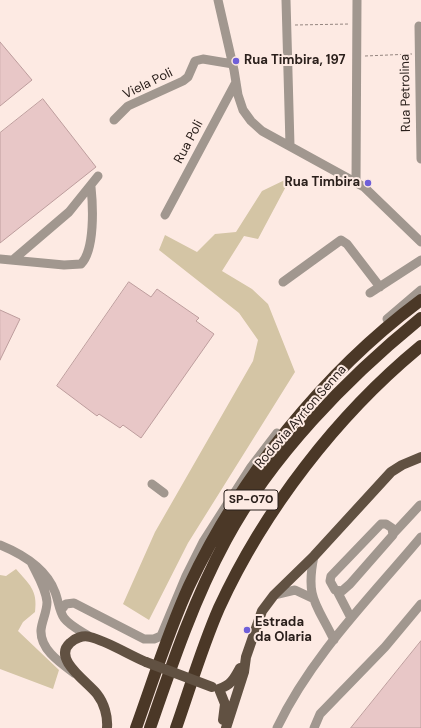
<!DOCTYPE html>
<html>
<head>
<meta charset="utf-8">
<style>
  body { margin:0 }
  canvas { display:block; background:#fdeae3 }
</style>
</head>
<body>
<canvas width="421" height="728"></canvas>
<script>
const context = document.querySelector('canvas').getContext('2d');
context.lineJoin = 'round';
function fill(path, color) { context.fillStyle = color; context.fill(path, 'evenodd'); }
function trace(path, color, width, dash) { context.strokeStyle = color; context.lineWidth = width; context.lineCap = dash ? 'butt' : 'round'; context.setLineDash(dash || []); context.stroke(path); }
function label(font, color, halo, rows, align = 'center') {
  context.font = font + ' "DM Sans",sans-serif'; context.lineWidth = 4; context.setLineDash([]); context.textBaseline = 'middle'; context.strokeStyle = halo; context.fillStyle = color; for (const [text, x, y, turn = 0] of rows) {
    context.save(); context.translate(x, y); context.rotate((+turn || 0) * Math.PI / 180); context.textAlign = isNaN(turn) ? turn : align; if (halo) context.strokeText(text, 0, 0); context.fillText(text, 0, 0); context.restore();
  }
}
fill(new Path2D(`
  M291,177L258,239L244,236L222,271L252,289L268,304L295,372L188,543L149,620L123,604L155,532L253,361L258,340L239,313L159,250L165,235L197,252L215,234L236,232L262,191Z
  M16,569C29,584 38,590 35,612L23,622L18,631L59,670L53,689L0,669V575L6,576Z`), '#d4c5a5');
const building = new Path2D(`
  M0,42L32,80L0,106Z
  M43,99L96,167L0,243V133Z
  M129,282L151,297L157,289L199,318L196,321L214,334L141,438L123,425L120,428L99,414L97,416L57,386Z
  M0,310L20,319L0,360Z
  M421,641V728H351Z`);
fill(building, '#e8c7c7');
trace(building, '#bd9d9d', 1);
trace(new Path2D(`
  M295,25L350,24
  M365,56L412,54`), '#94857f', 1, [3, 2]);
trace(new Path2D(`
  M218,0L234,70L238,95L243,110L251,121L262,131L364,187L421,242
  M286,0L290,145
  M419,26L421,159
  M114,120L128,106L183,81L188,77L195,61L203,59L233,64
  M356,182L357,0
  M165,215L236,82
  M0,259L64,265L81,264C95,250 93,206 91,187
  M14,259L69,212L98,176
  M283,282L341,240L347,244L380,287
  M370,293L421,260
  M387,319L421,290
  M152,484L164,493
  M381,524H386L392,528L393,535L350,584L342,591L335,590L330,581L331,576Z
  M394,533L420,505
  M0,545C22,554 46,568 55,592C58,599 59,611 64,618C70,626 81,631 89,636
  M314,556C305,599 317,604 334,640
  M32,564C38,576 46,589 47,602C47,612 42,620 41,630C40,649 59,662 74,673
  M337,591L351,618
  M274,595L295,590L312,598
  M61,610L66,604L74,603L144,639H154L161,636L186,576L203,542L251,467L277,433
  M277,728C312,655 370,598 421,537
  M314,728L320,714L385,647L421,604`), '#a1978f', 9);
trace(new Path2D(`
  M219,689C231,685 234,679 240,668
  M219,689L225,704L223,720
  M107,728C108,716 104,703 97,694C88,682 52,659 70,643C75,638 83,635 90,637C107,641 129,655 146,662
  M226,728L244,672L246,657L262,611L274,595L314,556L391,472L402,465L421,457`), '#615142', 10);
trace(new Path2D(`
  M136,728C153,681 168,632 189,586C240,477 324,372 421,300
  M150,728C172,664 194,599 226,540C271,456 347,378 421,318
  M176,728C190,688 202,647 219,608C264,510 337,415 421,346`), '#4b3827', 12);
trace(new Path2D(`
  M146,662L212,687`), '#615142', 10);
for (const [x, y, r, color] of [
  [236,61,4,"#6f5fd9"],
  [368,183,4,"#6f5fd9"],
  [247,630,4,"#6f5fd9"]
]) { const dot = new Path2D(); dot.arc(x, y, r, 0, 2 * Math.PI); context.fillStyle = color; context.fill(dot); trace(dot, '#fdeae3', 1.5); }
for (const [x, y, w] of [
  [251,500,54]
]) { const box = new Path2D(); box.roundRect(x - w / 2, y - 10, w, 20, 3); context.fillStyle = '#fdeae3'; context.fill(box); trace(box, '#2b201c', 1); }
label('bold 12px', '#2b201c', null, [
  ["SP-070",251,500]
]);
label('bold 13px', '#2b201c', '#fdeae3', [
  ["Rua Timbira, 197",244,61],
  ["Rua Timbira",360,183,"right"],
  ["Estrada",255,623],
  ["da Olaria",255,638]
], 'left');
label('13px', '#2b201c', '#fdeae3', [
  ["Viela Poli",148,84,-26],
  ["Rua Petrolina",406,93,-91],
  ["Rua Poli",189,142,-62],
  ["Rodovia Ayrton Senna",301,417,-49]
]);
</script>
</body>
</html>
